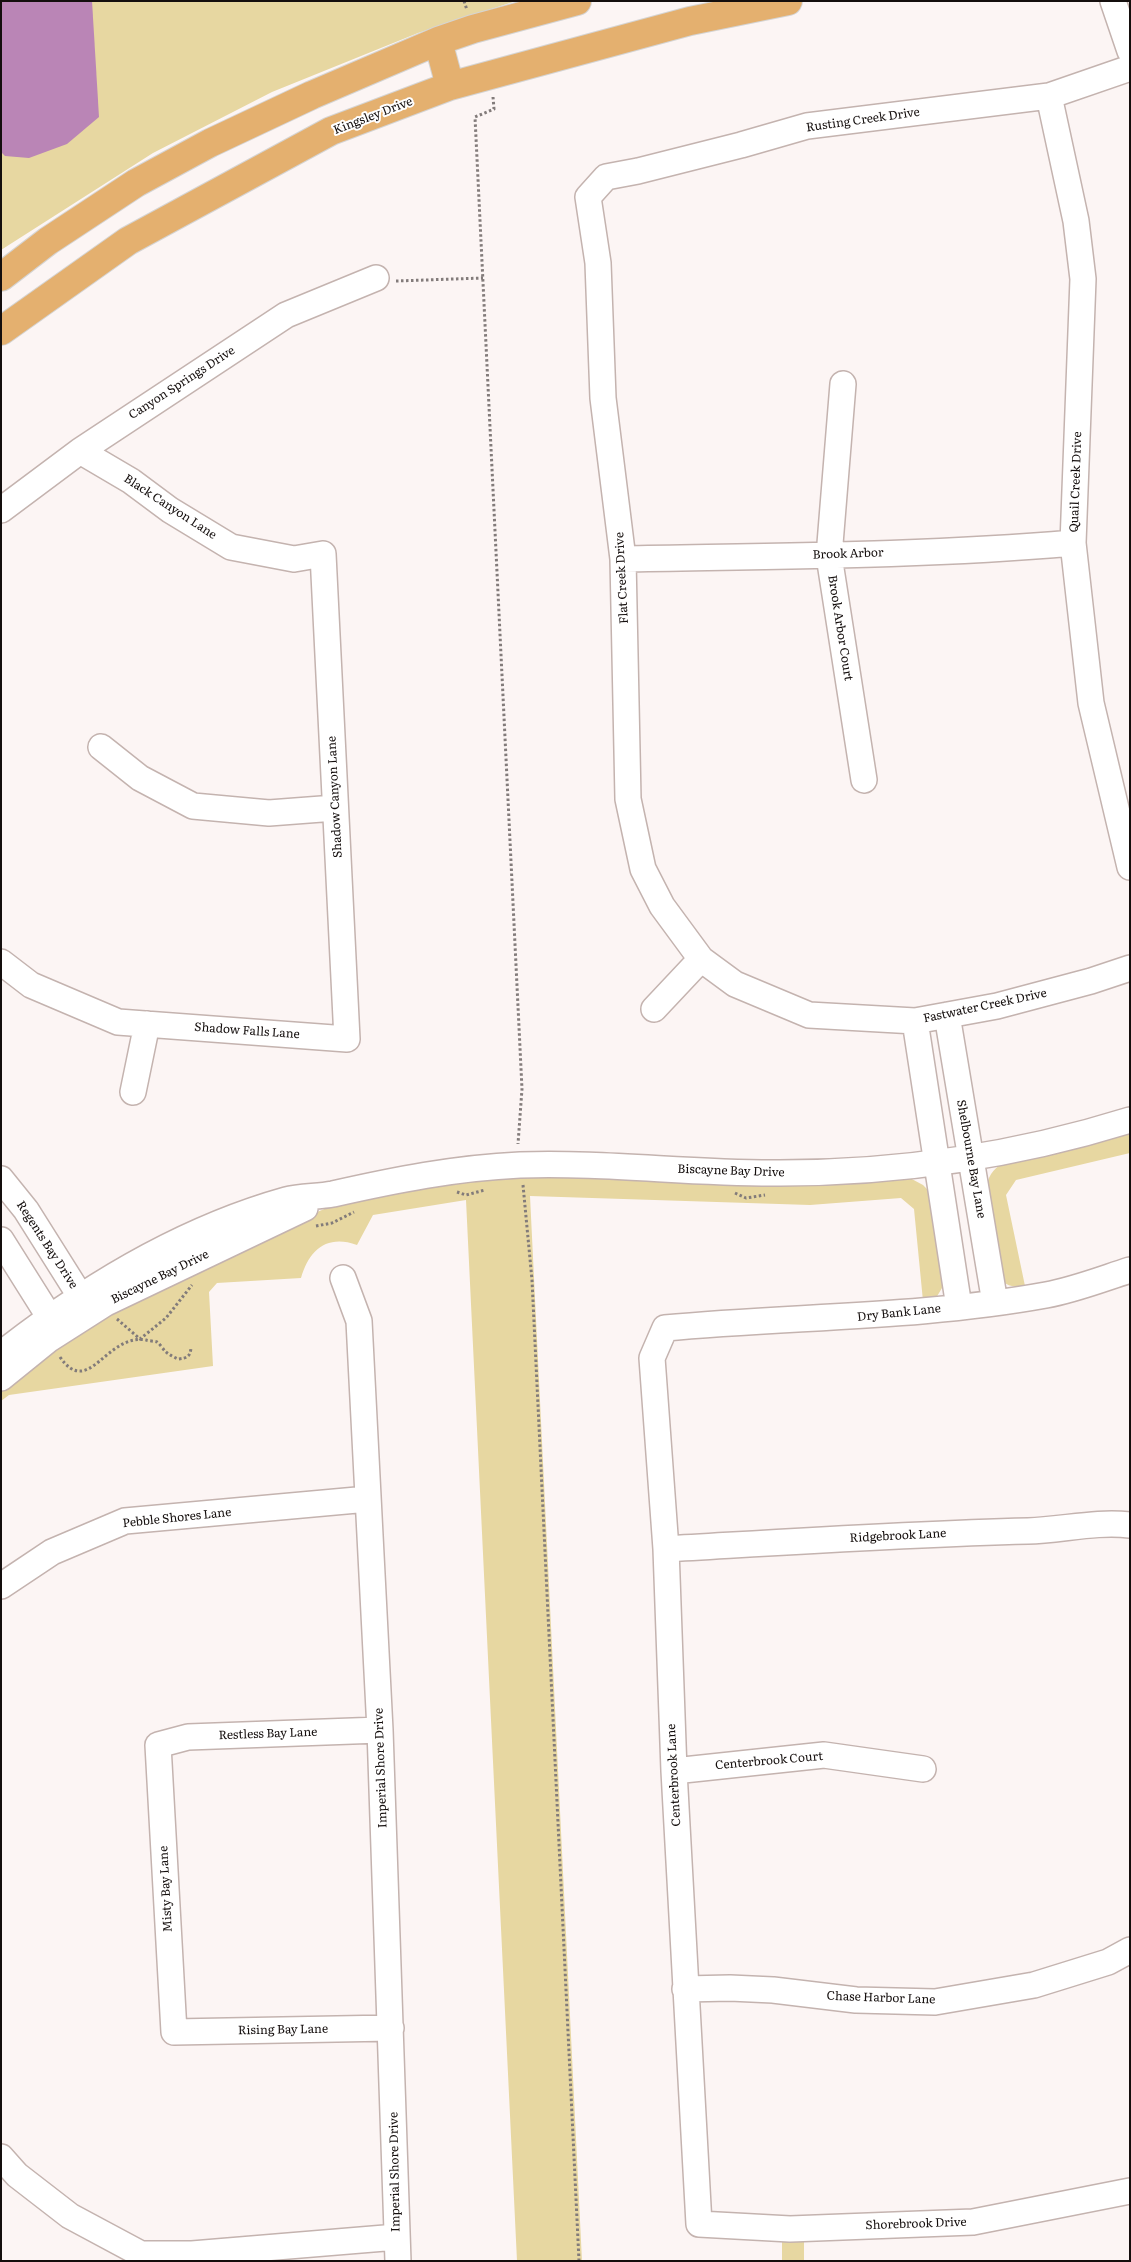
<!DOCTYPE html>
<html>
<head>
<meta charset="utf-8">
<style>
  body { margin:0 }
  #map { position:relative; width:1131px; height:2262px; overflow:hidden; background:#fcf5f4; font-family:Literata,serif }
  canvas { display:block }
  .frame { position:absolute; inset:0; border:2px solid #140e0d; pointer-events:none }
</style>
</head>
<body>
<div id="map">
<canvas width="1131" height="2262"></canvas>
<div class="frame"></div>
</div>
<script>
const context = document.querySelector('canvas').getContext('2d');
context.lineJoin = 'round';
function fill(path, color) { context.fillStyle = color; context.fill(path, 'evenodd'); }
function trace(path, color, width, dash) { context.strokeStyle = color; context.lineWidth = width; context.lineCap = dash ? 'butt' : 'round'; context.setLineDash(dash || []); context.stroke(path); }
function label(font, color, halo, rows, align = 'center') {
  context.font = font + ' Literata,serif'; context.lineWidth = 4; context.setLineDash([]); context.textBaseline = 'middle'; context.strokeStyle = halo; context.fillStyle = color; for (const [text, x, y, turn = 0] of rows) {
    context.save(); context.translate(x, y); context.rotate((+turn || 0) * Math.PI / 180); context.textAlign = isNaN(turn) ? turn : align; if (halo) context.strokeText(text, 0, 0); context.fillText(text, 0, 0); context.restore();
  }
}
fill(new Path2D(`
  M1,1H516L418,33L272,92L153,153L1,250Z
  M1130,1132V1153L1016,1180L1006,1195L1025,1286C1014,1287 1009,1287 1001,1280L986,1190C988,1176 992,1170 1003,1163Z
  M529,1175L908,1177L923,1185L929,1191L943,1278L942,1288L936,1298L923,1301L914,1209L901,1198L810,1205L530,1196L582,2261H517L466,1200L373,1215L357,1245C327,1234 309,1250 301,1278L217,1283L209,1292L213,1366L9,1395L1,1401V1390L82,1329L257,1237L334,1205L401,1189Z
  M782,2236H804V2261H782Z`), '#e7d7a1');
fill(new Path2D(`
  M1,1H92L99,117L67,144L29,158L5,156L1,152Z`), '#ba85b6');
const minor = new Path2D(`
  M1113,1L1130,51
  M1130,68L1049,96L807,126L741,145L638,171L606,177L588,197L598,263L603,398L623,559L628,799L643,869L662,906L701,959L735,984L809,1015L915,1021L997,1006L1091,981L1130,968
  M1049,96L1076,221L1083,279L1073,543L1091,703L1130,867
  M843,384L829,556L864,780
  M1,510L80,451L286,315L376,278
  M623,559C773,556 924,556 1073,543
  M101,747L140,778L193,806L269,813L335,808
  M1,962L31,985L118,1022L347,1039L323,554L294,559L231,547L170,510L131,481L80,451
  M654,1009L701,959
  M947,1015L995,1303
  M915,1021L959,1307
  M133,1092L147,1024
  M1,1179L26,1210L89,1310
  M1,1240L57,1329
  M1130,1270C1102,1279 1074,1290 1046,1295C920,1318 792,1316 665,1328L652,1358L666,1549L674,1771L699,2224L790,2229L973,2222L1130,2191
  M343,1278L359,1321L380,1730L398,2261
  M1,1354C85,1288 183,1229 286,1200C301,1196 317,1197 333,1194C395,1180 455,1168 520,1165C606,1162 693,1174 780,1173C897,1173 1018,1155 1130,1120
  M1,1378L48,1340L106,1303L305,1208
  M666,1549C787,1542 907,1534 1028,1531C1062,1530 1096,1521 1130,1525
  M1,1586L52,1552L125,1521L368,1499
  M380,1730L188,1737L158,1745L174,2032L391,2028
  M674,1771L824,1755L923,1769
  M685,1989L730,1988L773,1990L856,2000L935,2002L1034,1985L1108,1962L1130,1950
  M1,2157L17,2175L70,2216L141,2254H192L397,2237`);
const major = new Path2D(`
  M438,41L450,86
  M1,277L48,241L136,183L210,143L312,95L438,41L473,29L577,1
  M1,331L128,241L331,131L450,86L690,21L788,1`);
trace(minor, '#c4b3af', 28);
trace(major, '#d5d4d3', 30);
trace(new Path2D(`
  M464,1L467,10
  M493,97L494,109L475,117L522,1089L518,1144
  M396,281L483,278
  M523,1185L532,1280L579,2261
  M457,1192L466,1195L485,1190
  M735,1193L746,1198L765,1195
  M316,1226L332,1223L354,1212
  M117,1319L140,1339L166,1318L192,1285
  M60,1357C89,1399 106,1333 146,1340C149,1341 154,1341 157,1342C160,1344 163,1349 165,1351C169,1355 174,1357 178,1359C187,1358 190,1357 191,1348`), '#827b7a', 3, [2.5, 2.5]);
trace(minor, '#fff', 25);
trace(major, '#e4b06f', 28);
label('12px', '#140e0d', '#fff', [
  ["Kingsley Drive",373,116,-21],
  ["Rusting Creek Drive",863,120,-8],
  ["Canyon Springs Drive",182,383,-33],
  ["Quail Creek Drive",1076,482,-88],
  ["Black Canyon Lane",170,507,33],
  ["Brook Arbor",848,554,-2],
  ["Flat Creek Drive",622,578,-93],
  ["Brook Arbor Court",840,628,81],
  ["Shadow Canyon Lane",335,797,-93],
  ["Fastwater Creek Drive",985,1006,-12],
  ["Shadow Falls Lane",247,1031,4],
  ["Shelbourne Bay Lane",971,1159,80],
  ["Biscayne Bay Drive",731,1171,2],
  ["Regents Bay Drive",47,1245,57],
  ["Biscayne Bay Drive",160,1277,-26],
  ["Dry Bank Lane",899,1313,-6],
  ["Pebble Shores Lane",177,1518,-6],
  ["Ridgebrook Lane",898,1536,-3],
  ["Restless Bay Lane",268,1734,-2],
  ["Centerbrook Court",769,1761,-5],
  ["Imperial Shore Drive",381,1768,-92],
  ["Centerbrook Lane",674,1775,-93],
  ["Misty Bay Lane",166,1889,-93],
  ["Chase Harbor Lane",881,1998,2],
  ["Rising Bay Lane",283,2030,-1],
  ["Imperial Shore Drive",395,2172,-91],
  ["Shorebrook Drive",916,2224,-2]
]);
</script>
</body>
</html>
